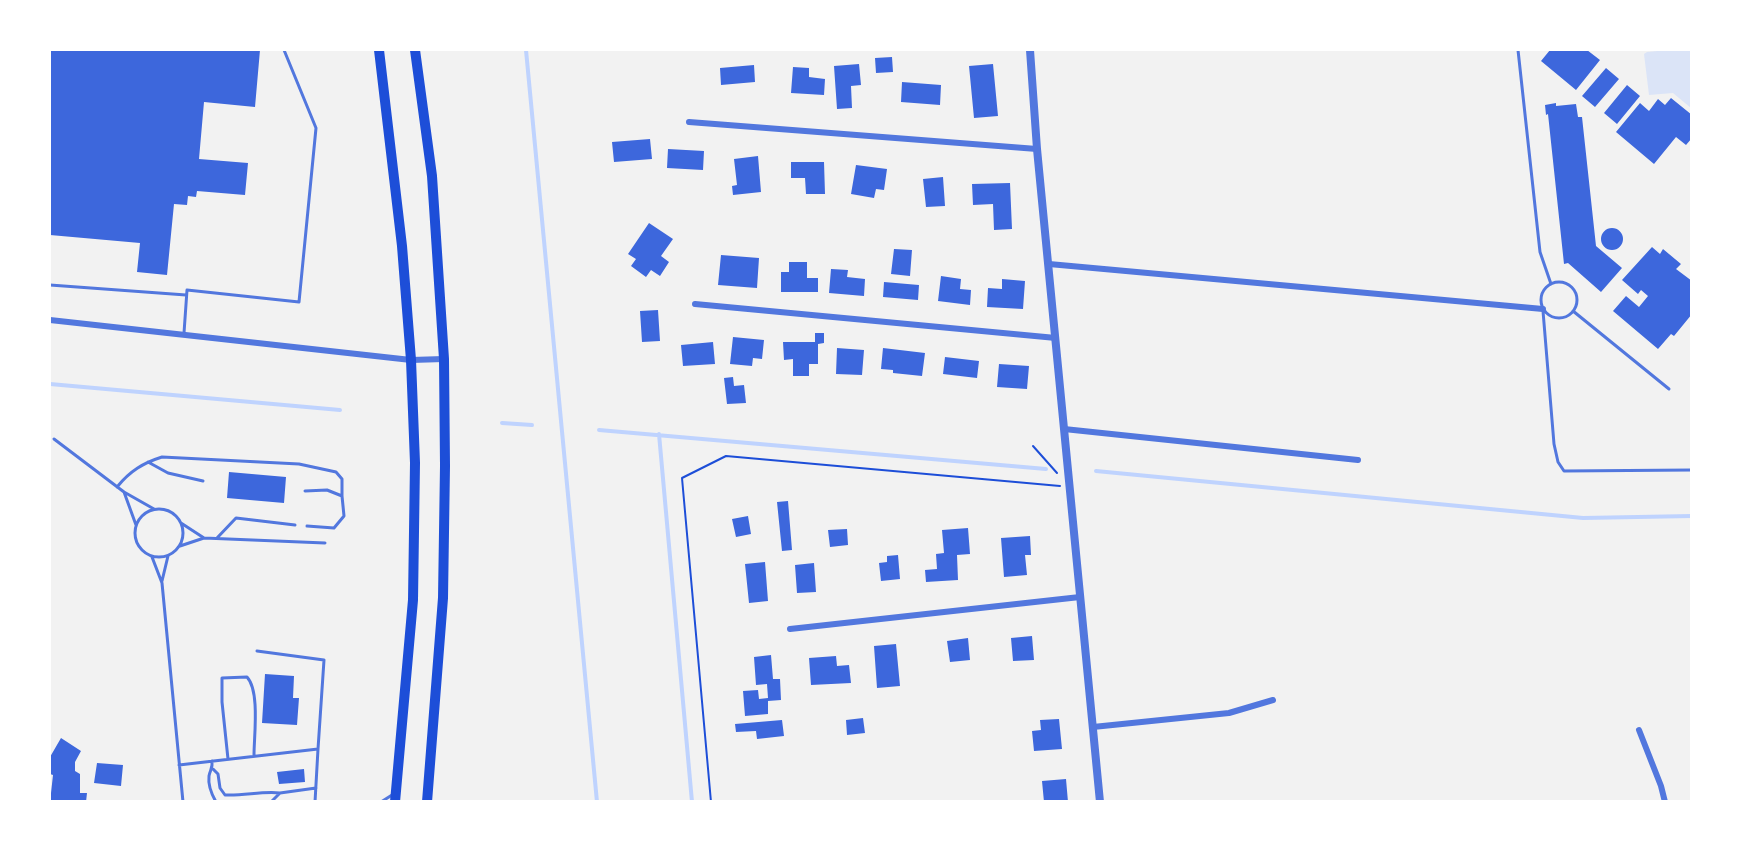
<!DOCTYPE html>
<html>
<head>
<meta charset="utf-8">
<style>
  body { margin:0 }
  #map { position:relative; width:1741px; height:851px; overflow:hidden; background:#f2f2f2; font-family:Karla,sans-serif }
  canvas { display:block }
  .frame { position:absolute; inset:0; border:51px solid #fff; pointer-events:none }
</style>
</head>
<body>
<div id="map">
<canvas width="1741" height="851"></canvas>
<div class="frame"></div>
</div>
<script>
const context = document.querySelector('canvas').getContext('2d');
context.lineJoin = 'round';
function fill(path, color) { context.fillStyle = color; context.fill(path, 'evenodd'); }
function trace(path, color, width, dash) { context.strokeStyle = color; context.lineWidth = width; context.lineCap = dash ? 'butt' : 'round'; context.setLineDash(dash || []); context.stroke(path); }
fill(new Path2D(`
  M1668,50H1691V108L1673,93L1649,95L1644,54L1647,52Z`), '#dbe4f7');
trace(new Path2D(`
  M526,50L597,802
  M50,384L340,410
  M502,423L532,425
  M599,430L1046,469
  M659,434L692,802
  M1096,471L1583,518L1692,516`), '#bfd3fe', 4);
fill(new Path2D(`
  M50,50H260L255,107L204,102L199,159L248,163L245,195L197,191L196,197L188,196L187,205L174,204L167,275L137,272L140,243L50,235Z
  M1550,50H1587L1600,60L1576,90L1541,61Z
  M892,57L893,72L876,73L875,58Z
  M859,64L861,85L851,86L852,108L837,109L834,66Z
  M993,64L998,116L974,118L969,66Z
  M754,65L755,82L721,85L720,68Z
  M793,67L809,68V77L825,79L824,95L791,93Z
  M1606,68L1619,79L1595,107L1582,96Z
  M902,82L941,85L940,105L901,102Z
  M1627,85L1640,96L1617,124L1604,113Z
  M1671,98L1692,115V138L1686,145L1676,137L1654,164L1616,132L1640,103L1649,111L1658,99L1665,105Z
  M1556,103V106L1576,104L1578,117H1582L1596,246L1622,268L1601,292L1568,263L1564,264L1548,114L1546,115L1545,105Z
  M650,139L652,159L614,162L612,142Z
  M668,149L704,151L703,170L667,168Z
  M758,156L761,192L733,195L732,186L737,185L734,159Z
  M791,162H824L825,194H806L805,178H791Z
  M856,165L887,169L884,190L876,189L874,198L851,194Z
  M943,177L945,206L926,207L923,179Z
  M1010,183L1012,229L994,230L993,204L973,205L972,184Z
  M649,223L673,239L661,256L669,262L660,276L651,270L646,277L631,266L636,259L628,254Z
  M1601 239a11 11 0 1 1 22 0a11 11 0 1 1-22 0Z
  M1652,247L1660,254L1663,249L1681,264L1676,269L1692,281V314L1674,336L1671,334L1658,349L1613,311L1626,296L1639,307L1648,296L1641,290L1638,294L1622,280Z
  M894,249L912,250L910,276L891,274Z
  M721,255L759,258L757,288L718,285Z
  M789,262H807V278H818V292H781V272H789Z
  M831,269L848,270L847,277L865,279L864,296L829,293Z
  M941,276L961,279L960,289L971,290L970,305L938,301Z
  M1002,279L1025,281L1023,309L987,307L988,288L1002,289Z
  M884,282L919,285L918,300L883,297Z
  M658,310L660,341L642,342L640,311Z
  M815,333H824V343L818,344V364H809V376H793V359L784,360L783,342H815Z
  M733,337L764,340L762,359L753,358L752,366L730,364Z
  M713,342L715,364L683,366L681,345Z
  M837,348L864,350L862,375L836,374Z
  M883,348L925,353L922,376L893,373V370L881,369Z
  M945,357L979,361L977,378L943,374Z
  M999,364L1029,366L1027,389L997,387Z
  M733,377L734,386L744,385L746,403L727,404L724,378Z
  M229,472L286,477L284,503L227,498Z
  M788,501L792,550L782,551L777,502Z
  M748,516L751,534L736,537L732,519Z
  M968,528L970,554L957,555L958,580L926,582L925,570L937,569L936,554L944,553L942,530Z
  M847,529L848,545L830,547L828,530Z
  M1030,536L1031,555H1025L1027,575L1004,577L1001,538Z
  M898,555L900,579L881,581L879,563L887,562V556Z
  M765,562L768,601L749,603L745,564Z
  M814,563L816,592L797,593L795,565Z
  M1032,636L1034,660L1013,661L1011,638Z
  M968,638L970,660L950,662L947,641Z
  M896,644L900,686L877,688L874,646Z
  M771,655L773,679H780L781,700L768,701V714L745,716L743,691L758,690L759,699L768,698L767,684L756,685L754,657Z
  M836,656L837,666L849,665L851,683L811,685L809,658Z
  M265,674L294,676L293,698H299L297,725L262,723Z
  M863,718L865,733L847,735L846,720Z
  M1059,719L1062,749L1034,751L1032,731L1041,730L1040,720Z
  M782,720L784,736L757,739L756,731L736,732L735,724Z
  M61,738L81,751L75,762V771L80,774V793H87L86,802H50L53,775L50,774V757Z
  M97,763L123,765L121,786L94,783Z
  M304,769L305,782L279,784L277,772Z
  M1066,779L1068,802H1044L1042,781Z`), '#3d67dc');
trace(new Path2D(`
  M1033,446L1057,473
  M711,802L682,478L726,456L1060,486`), '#1d4ed8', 2);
trace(new Path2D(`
  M1518,50L1540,252L1551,284
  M1541 300a18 18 0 1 1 36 0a18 18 0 1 1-36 0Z
  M50,285L186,295
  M1543,311L1554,444L1558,462L1564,471L1692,470
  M1573,311L1669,389
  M184,333L187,290L299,302L316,128L284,50
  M54,439L124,492
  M148,462L168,473L203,481
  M117,487C130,471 143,463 162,457L299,464L336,472L342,479V496
  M305,491L327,490L342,496L344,516L334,528L307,526
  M135 533a24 24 0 1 1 48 0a24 24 0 1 1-48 0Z
  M136,525L124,492L154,509
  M204,538L325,543
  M217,538L236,518L295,525
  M180,546L204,538L181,523
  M152,557L162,583L183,802
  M162,581L168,556
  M257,651L324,660L318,749
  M228,759L222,702V678L247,677C260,691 254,736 254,755
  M212,761C213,768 210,770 209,776C208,784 212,795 216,802
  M179,765L318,749L315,802
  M213,769L218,774L220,788L225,795C244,796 262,791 280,793
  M271,802L280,793L316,788
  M381,802L392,795`), '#5277de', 3);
trace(new Path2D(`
  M689,122L1037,149
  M1049,264L1543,309
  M695,304L1056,338
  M50,320L411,360L444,359
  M1064,429L1358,460
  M790,629L1080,597
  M1093,727L1229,713L1273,700
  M1639,730L1661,786L1665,802`), '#5277de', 6);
trace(new Path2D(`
  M1030,50L1037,149L1100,802`), '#5277de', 8);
trace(new Path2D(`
  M379,50L402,246L411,360L415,463L413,600L395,802
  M415,50L432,176L444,359L445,466L443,598L427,802`), '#1d4ed8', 10);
</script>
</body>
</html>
